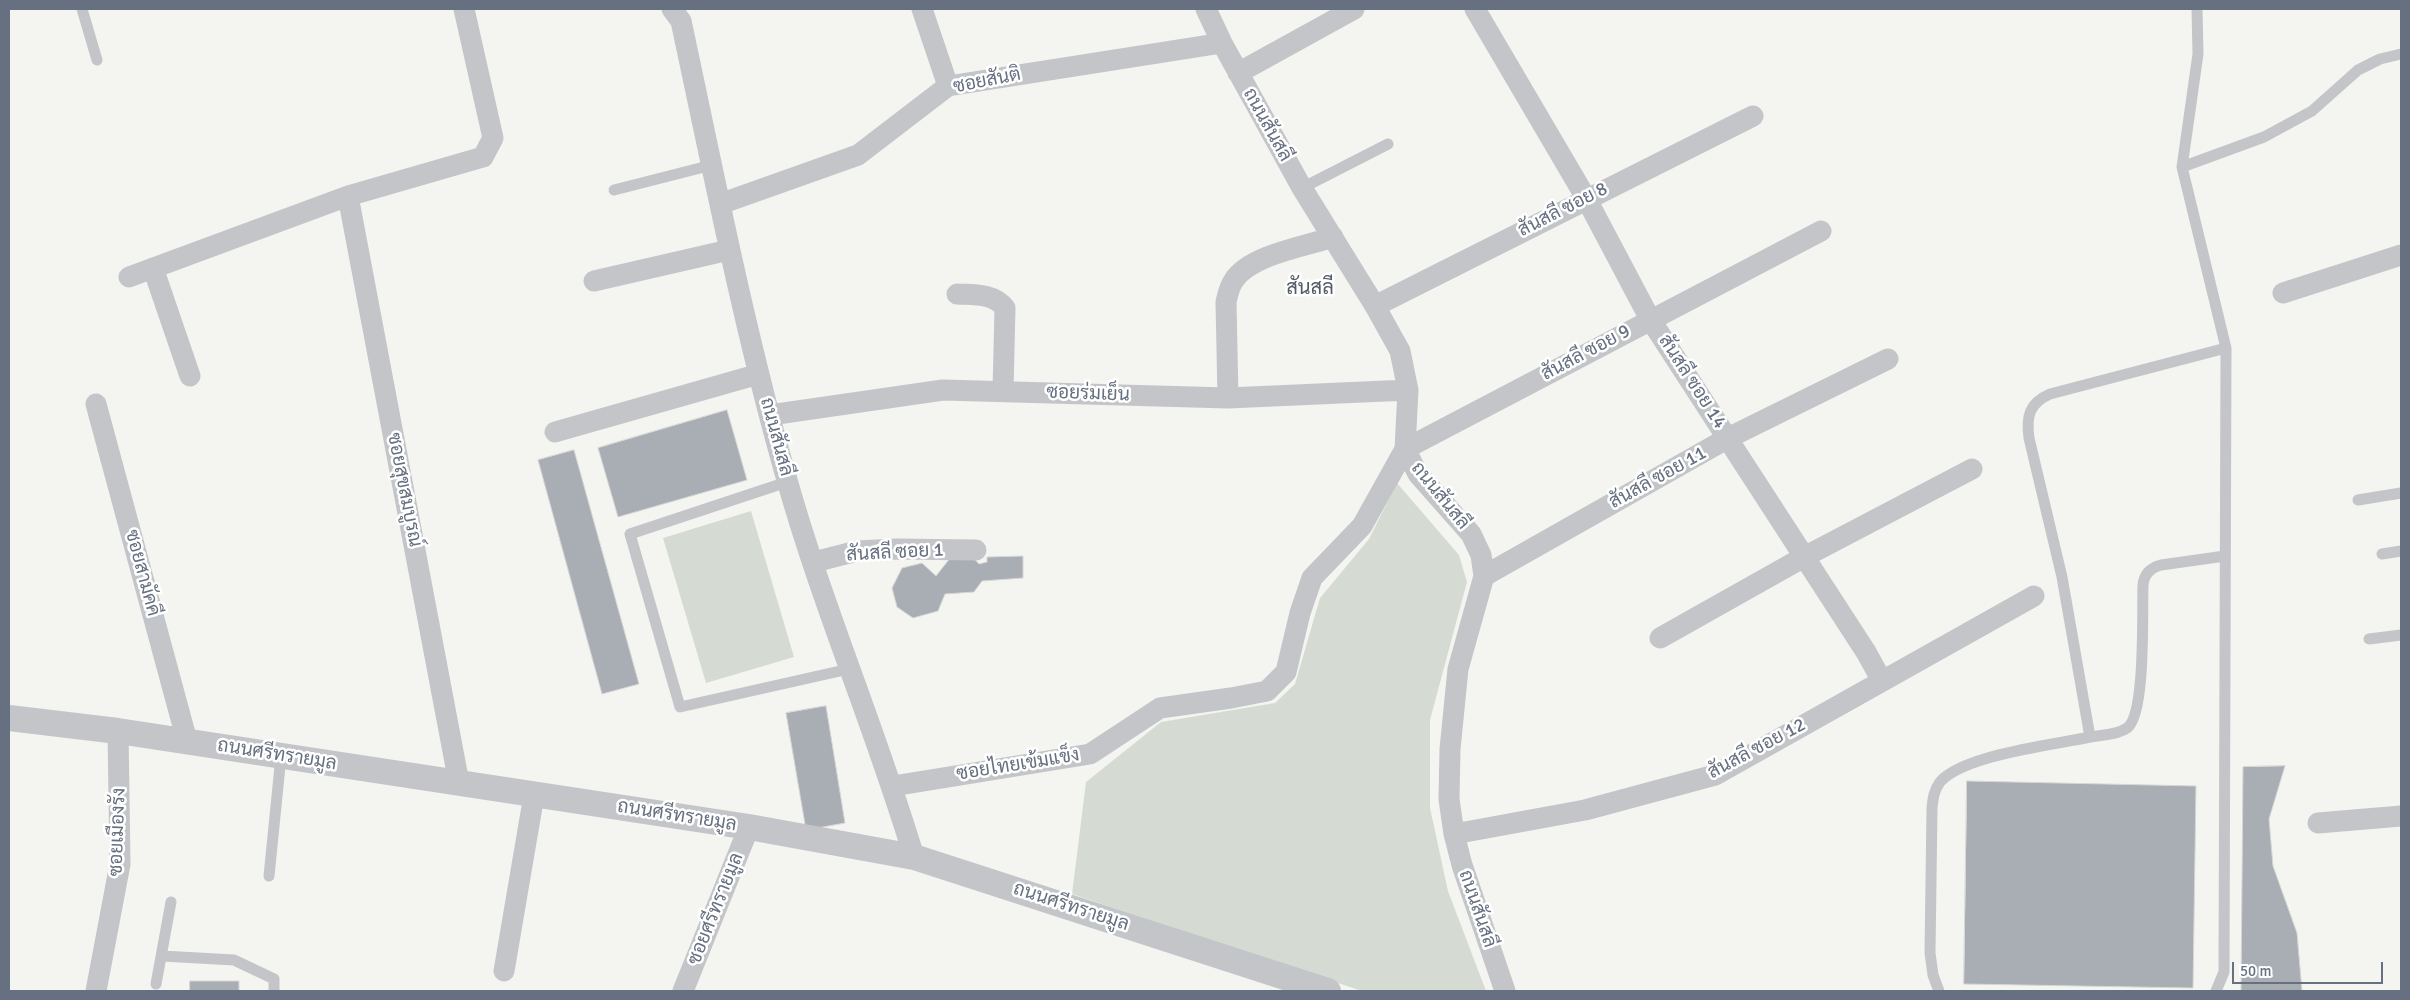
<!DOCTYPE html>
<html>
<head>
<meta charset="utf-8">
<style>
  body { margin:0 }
  #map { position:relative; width:2410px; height:1000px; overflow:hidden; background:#f4f5f1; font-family:Signika,sans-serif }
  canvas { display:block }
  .frame { position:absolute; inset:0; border:10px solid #667080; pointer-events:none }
  .scale { position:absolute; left:2232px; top:962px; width:151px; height:22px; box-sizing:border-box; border:2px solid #667080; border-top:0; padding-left:6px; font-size:15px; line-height:18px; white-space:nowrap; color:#667080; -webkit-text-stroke:4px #fff; paint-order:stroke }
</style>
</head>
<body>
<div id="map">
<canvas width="2410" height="1000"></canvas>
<div class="frame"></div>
<div class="scale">50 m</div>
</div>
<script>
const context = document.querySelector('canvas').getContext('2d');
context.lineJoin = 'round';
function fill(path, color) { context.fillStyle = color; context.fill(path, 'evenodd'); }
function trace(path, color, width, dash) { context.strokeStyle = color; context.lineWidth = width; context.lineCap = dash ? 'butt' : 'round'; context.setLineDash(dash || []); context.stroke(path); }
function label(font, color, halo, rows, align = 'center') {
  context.font = font + ' Signika,Sarabun,sans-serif'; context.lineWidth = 5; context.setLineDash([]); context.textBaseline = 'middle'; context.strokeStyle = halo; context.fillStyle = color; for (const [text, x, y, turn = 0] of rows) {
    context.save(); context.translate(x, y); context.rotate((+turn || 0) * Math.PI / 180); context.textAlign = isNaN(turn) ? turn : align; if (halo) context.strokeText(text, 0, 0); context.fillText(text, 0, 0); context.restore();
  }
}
fill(new Path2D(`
  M1397,483L1459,555L1467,582L1430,720V808L1448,891L1486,991H1362L1072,894L1086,782L1161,722L1275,703L1295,684L1320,598L1369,539Z
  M751,511L794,657L706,683L663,538Z`), '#d5dbd2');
const building = new Path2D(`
  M727,410L747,480L618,517L598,448Z
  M574,450L639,684L602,694L538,460Z
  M970,554L979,564L987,562V557L1023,556V578L982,581L974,592L945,594L938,611L913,618L897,607L892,588L902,568L922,563L936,576L951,557Z
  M826,706L845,823L806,830L786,713Z
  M2285,766L2269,819L2273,866L2297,933L2302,991H2241L2243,767Z
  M1967,781L2196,786L2193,988L1964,984Z
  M190,981H239V991H190Z`);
fill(building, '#a9aeb5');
trace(building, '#d6d6d4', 1);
trace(new Path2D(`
  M82,9L97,60
  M2182,167L2198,54L2197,9
  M1302,188L1388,144
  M614,190L712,165
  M787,482L630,534L680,707L849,669
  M2358,500L2401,493
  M2382,554L2401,551
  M2369,639L2401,635
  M2090,737C2101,735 2117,735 2127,728C2146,715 2142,611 2143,585C2144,574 2150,568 2161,565L2225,556
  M269,876L281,756
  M162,956L234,960L274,979V991
  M156,984L171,902
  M1939,991L1933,975L1930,953L1932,808C1933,798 1934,790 1940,782C1963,755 2053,745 2090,737L2062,577L2029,438C2026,417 2029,403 2050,394L2226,348
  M2216,991L2224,972L2226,348L2182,167L2264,137L2312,111L2358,70L2380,59L2401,54`), '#c3c5c9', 11);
trace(new Path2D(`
  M672,9L681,21C714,175 744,329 787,480C823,608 876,730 914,857
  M922,9L948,86
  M1206,9L1222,43L1302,188L1375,306L1400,351L1408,390L1405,449L1418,474L1471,534L1481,555L1484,576L1458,669L1450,749L1449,799L1454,834L1462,865L1505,991
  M1475,9L1586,198L1650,319L1866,652L1882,681
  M1238,73L1354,9
  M720,204L858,155L948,86L1222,43
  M153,268L190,376
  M129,277L348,196
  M594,281L729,250
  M2283,293L2401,255
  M957,294C974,295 994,293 1005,308L1003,391
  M1375,306L1753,116
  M1228,398L1226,302C1228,294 1229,287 1234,280C1250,255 1306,246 1333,237
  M96,404L187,741
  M770,415L943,390L1228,398L1408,390
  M555,432L759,374
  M814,562L857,551L897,549L976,550
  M1484,576L1728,438L1888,359
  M1660,638L1804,557L1972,469
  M459,783L348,196L483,157L493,138L464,9
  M893,786L1090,754L1160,708L1231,698L1267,691L1286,672L1300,613L1312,578L1362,526L1405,449L1821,231
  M2318,823L2401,816
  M1454,834L1585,810L1715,775L2034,596
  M504,971L534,795
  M96,991L120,864L118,731
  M683,991L749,827`), '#c3c5c9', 21);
trace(new Path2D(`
  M9,718L118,731L749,827L914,857L1328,991`), '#c3c5c9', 26);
label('19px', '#667080', '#fff', [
  ["ซอยสันติ",987,81,-11],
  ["ถนนสันสลี",1267,125,61],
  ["สันสลี ซอย 8",1563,210,-27],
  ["สันสลี ซอย 9",1586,353,-28],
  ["สันสลี ซอย 14",1692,382,57],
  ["ซอยร่มเย็น",1088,394,2],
  ["ถนนสันสลี",776,437,75],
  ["สันสลี ซอย 11",1658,478,-29],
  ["ซอยสุขสมบูรณ์",404,490,79],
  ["ถนนสันสลี",1440,496,51],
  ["สันสลี ซอย 1",895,553,-3],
  ["ซอยสามัคคี",142,573,75],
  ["สันสลี ซอย 12",1757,749,-28],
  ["ถนนศรีทรายมูล",277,755,9],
  ["ซอยไทยเข้มแข็ง",1018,765,-9],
  ["ถนนศรีทรายมูล",677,816,9],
  ["ซอยเมืองรัง",118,832,-88],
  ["ถนนศรีทรายมูล",1071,907,18],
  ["ซอยศรีทรายมูล",716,909,-68],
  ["ถนนสันสลี",1477,909,71]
]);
label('20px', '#535b66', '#fff', [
  ["สันสลี",1310,289]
]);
</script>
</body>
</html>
